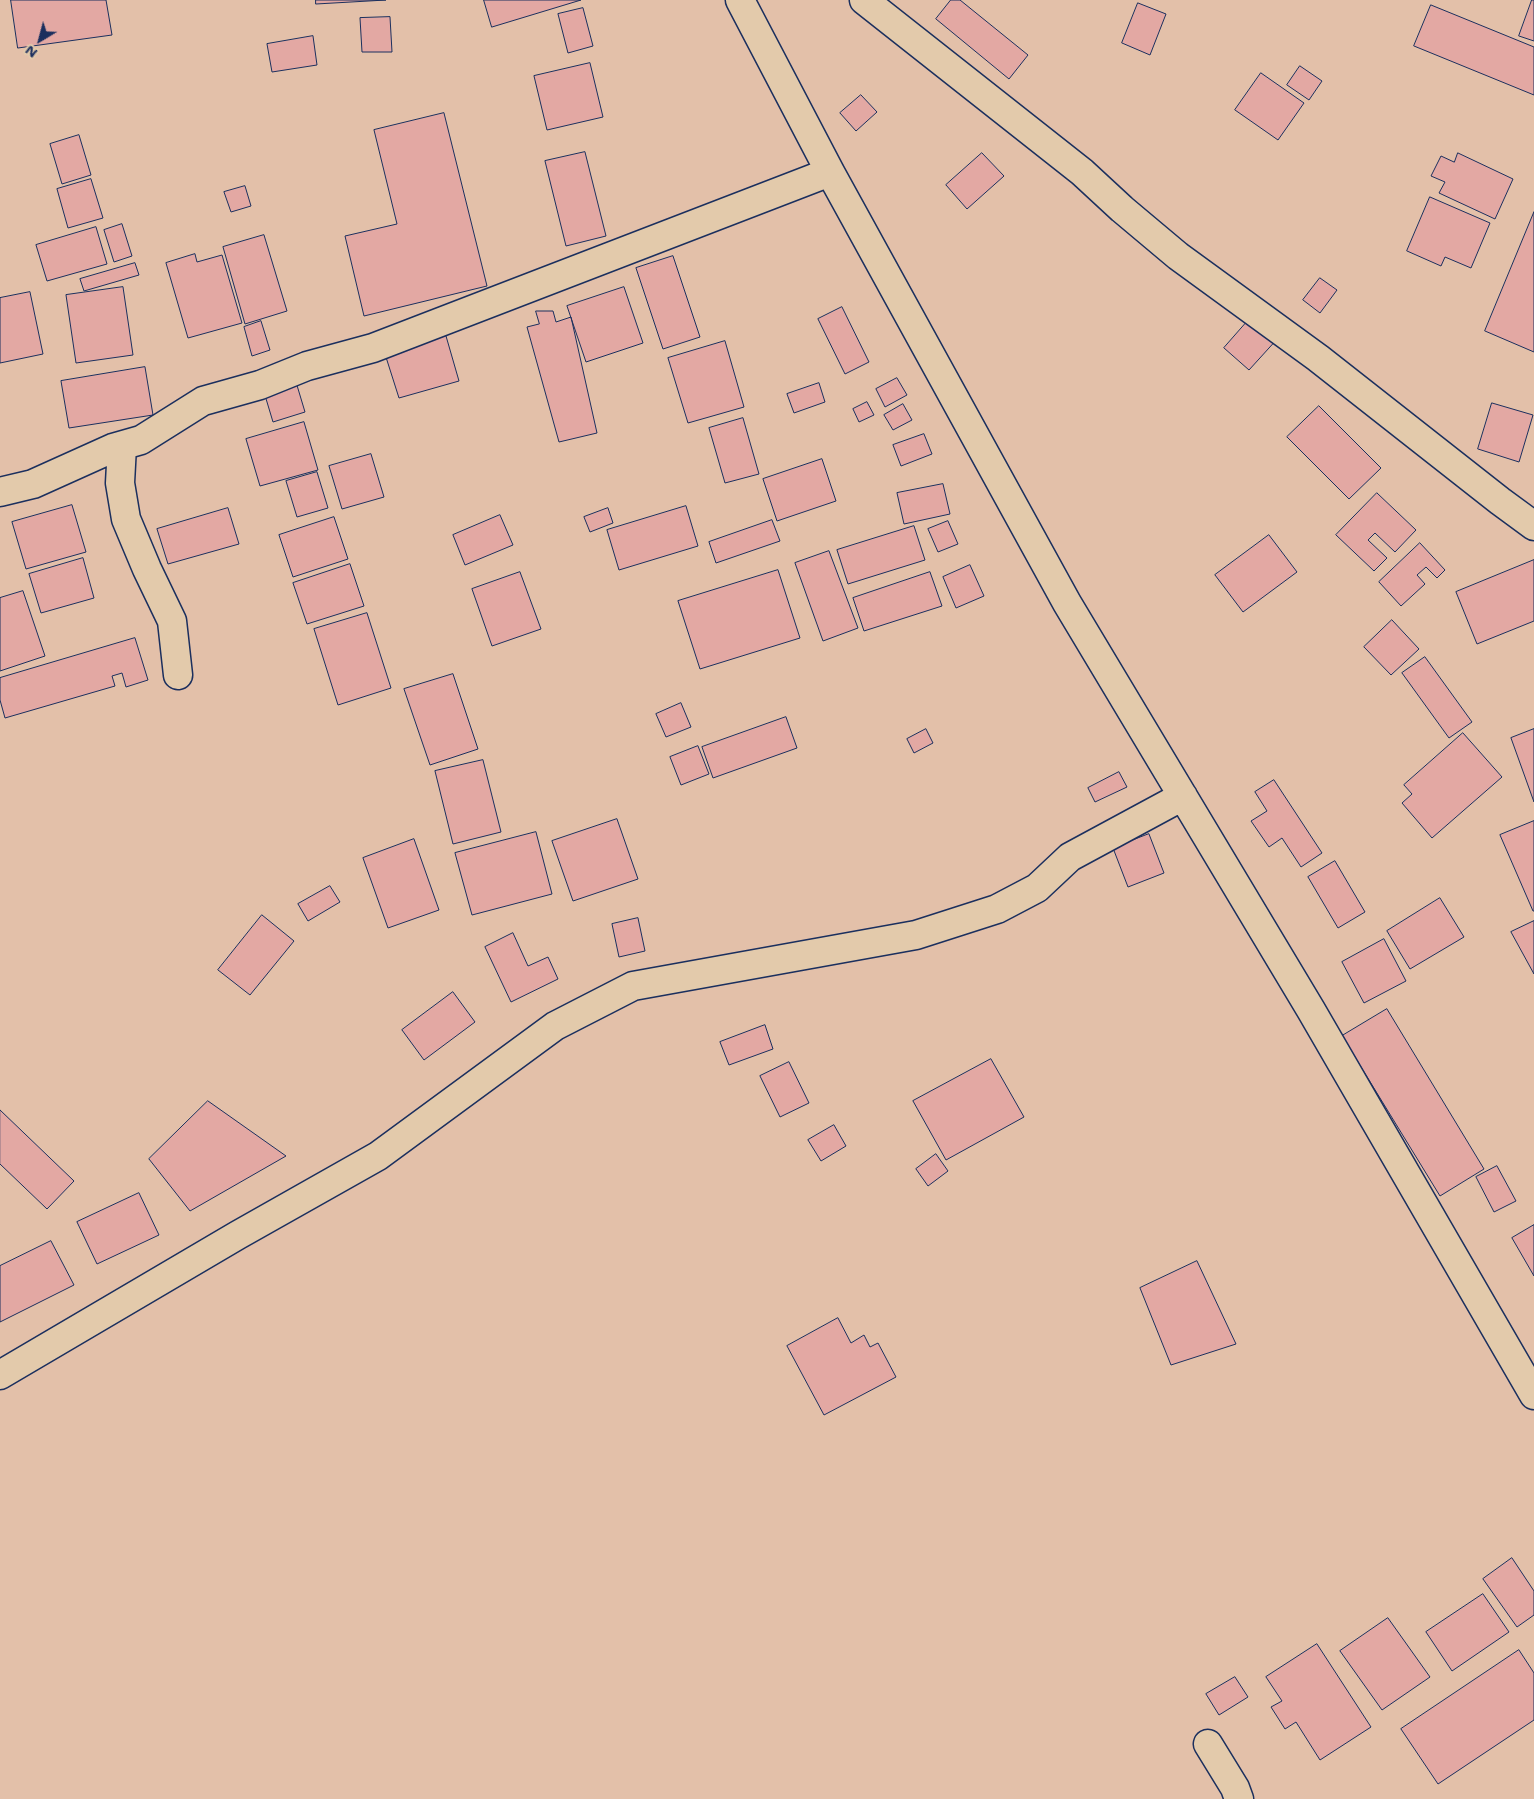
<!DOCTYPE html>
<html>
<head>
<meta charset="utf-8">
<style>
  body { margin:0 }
  #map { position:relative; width:1534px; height:1799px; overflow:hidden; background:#e3c0a9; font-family:"Shantell Sans",sans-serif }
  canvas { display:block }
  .north { position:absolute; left:15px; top:15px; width:50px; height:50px; -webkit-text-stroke:4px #e3caab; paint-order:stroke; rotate:217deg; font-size:14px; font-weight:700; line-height:20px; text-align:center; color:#1b2f5e }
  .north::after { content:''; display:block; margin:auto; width:18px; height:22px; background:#1b2f5e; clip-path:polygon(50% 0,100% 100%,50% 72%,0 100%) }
</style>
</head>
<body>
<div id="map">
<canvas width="1534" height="1799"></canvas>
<div class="north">N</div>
</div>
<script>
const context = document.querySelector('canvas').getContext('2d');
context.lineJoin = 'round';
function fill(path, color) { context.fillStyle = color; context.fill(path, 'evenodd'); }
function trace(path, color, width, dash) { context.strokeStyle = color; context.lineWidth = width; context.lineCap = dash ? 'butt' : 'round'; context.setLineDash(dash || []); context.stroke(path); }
const building = new Path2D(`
  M11,0H106L112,35L18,48Z
  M316,0H386L316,4Z
  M484,0H581L492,27Z
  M951,0H960L1028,55L1009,79L936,19Z
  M1532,0H1534V41L1519,36Z
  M1138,3L1166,14L1150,55L1122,43Z
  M1431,5L1534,47V95L1414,46Z
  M583,8L593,46L568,53L558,14Z
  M390,17L392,52H362L360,18Z
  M313,36L317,65L272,72L267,44Z
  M590,63L603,117L547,130L534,76Z
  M1300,66L1322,81L1309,100L1287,85Z
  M1261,73L1304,103L1278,140L1235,110Z
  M861,95L877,112L856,131L840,113Z
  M444,113L487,286L364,316L345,236L397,224L374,130Z
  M79,135L91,175L62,184L50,144Z
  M585,152L606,236L566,246L545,161Z
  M982,153L1004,176L967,209L946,185Z
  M1458,153L1513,179L1495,219L1439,193L1445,182L1431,176L1441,156L1454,162Z
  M91,179L103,218L68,228L57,189Z
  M245,186L251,206L231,212L224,192Z
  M1430,197L1490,223L1471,268L1445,257L1441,266L1407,251Z
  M1534,212V352L1485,331Z
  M122,224L132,256L114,262L104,230Z
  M96,227L107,264L47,281L36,245Z
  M264,235L287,311L245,324L223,247Z
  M195,254L197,262L222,255L242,323L188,338L166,263Z
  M673,256L700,337L663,349L636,268Z
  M135,263L139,275L84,291L80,279Z
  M1320,278L1337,290L1320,313L1303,300Z
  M123,287L133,355L76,363L66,295Z
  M624,287L643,343L586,362L567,306Z
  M30,292L43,354L0,363V298Z
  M842,307L869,362L845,374L818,319Z
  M536,311H553L556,322L571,317L597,433L559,442L527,327L539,324Z
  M1253,315L1279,337L1249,370L1224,348Z
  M261,321L270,350L252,356L244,327Z
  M446,336L459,381L399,398L385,354Z
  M725,341L744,407L688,423L668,358Z
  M145,367L153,415L69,428L61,381Z
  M897,378L907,395L885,407L876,389Z
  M296,382L305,412L273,422L264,392Z
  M819,383L825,402L794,413L787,394Z
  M867,402L874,415L859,422L853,409Z
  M1492,403L1533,415L1519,462L1478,449Z
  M903,404L912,420L893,430L884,415Z
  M1319,406L1381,468L1349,499L1287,437Z
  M743,418L759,474L725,483L709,428Z
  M304,422L318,470L260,486L246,439Z
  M924,434L932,454L901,466L893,445Z
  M371,454L384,497L342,509L329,466Z
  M822,459L836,501L777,521L763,479Z
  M317,472L328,508L297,517L286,481Z
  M943,484L950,514L904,524L897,493Z
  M1377,493L1416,530L1395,552L1375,533L1368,540L1387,558L1374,571L1336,535Z
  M72,505L86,552L26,569L12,522Z
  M686,506L698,546L619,570L607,530Z
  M228,508L239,544L168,564L157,529Z
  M608,508L613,523L590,532L584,517Z
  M500,515L513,545L465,565L453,535Z
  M334,517L348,559L293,577L279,535Z
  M772,520L780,541L716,563L709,542Z
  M948,521L958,544L938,552L928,529Z
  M914,526L925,560L848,584L837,550Z
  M1269,535L1297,572L1243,612L1215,575Z
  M1420,543L1445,570L1437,578L1426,567L1417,575L1425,584L1401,606L1379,582Z
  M829,551L858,628L823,641L795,563Z
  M83,558L94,598L41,613L29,574Z
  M1534,560V621L1477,644L1456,592Z
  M350,564L364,606L307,624L293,583Z
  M970,565L984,596L956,608L943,577Z
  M778,570L800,638L700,669L678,601Z
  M520,572L541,629L492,646L472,589Z
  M930,572L942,606L864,631L853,598Z
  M23,591L45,656L0,671V598Z
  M367,613L391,688L338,705L314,629Z
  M1392,620L1419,649L1391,675L1364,647Z
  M135,638L148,680L126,687L122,673L112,676L115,686L5,718L0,700V678Z
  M1425,657L1472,722L1449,738L1402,673Z
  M453,674L478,749L430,765L404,689Z
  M681,703L691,727L666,737L656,714Z
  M786,717L797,748L713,778L702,747Z
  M926,729L933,743L914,753L907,739Z
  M1534,729V802L1511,738Z
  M1463,733L1502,777L1432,838L1402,803L1412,794L1404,785Z
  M698,746L709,774L681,785L670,757Z
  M483,760L501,832L453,844L435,771Z
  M1119,772L1127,787L1095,802L1088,788Z
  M1274,780L1322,853L1301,867L1282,838L1269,847L1251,821L1267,811L1255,792Z
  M617,819L638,879L573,901L552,841Z
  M1534,821V911H1533L1500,835Z
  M536,832L552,894L472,915L455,853Z
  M1149,834L1164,873L1128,887L1113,848Z
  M414,839L439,910L388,928L363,858Z
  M1335,861L1365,912L1338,928L1308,877Z
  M330,886L340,902L308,921L298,904Z
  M1440,898L1464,937L1410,969L1387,931Z
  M262,915L294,941L250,995L218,970Z
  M638,918L645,951L619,957L612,924Z
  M1534,921V974L1511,932Z
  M513,933L528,966L548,957L558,979L511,1002L485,947Z
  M1384,939L1406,981L1364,1003L1342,962Z
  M453,992L475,1022L424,1060L402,1030Z
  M1387,1009L1484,1169L1440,1196L1342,1036Z
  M765,1025L773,1049L729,1065L720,1042Z
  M991,1059L1024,1117L946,1160L913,1101Z
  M789,1062L809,1103L780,1117L760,1076Z
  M208,1101L286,1156L190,1211L149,1159Z
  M0,1110L74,1181L47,1209L0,1164Z
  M834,1125L846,1146L821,1161L808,1140Z
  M936,1154L948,1171L928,1186L916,1169Z
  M1497,1166L1516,1201L1494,1212L1476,1177Z
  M139,1193L159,1235L97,1264L77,1222Z
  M1534,1225V1276L1512,1238Z
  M51,1241L74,1285L0,1322V1266Z
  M1197,1261L1236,1344L1171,1365L1140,1288Z
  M838,1318L851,1343L864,1335L870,1347L878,1343L896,1377L824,1415L787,1346Z
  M1512,1558L1534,1591V1615L1517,1627L1483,1579Z
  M1483,1594L1509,1632L1452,1671L1426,1632Z
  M1388,1618L1430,1677L1382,1710L1340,1651Z
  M1317,1644L1371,1727L1320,1760L1296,1722L1285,1729L1271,1707L1282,1701L1266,1677Z
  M1519,1650L1534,1673V1720L1438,1784L1401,1729Z
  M1235,1677L1248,1697L1219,1715L1206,1694Z`);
fill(building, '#e3a8a3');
trace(building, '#1b2f5e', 1);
const minor = new Path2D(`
  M740,0L830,172L1067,603L1311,1010L1534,1395
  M864,0L1082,172L1122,209L1178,256L1318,358L1500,501L1534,526
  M122,446L120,483L126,519L147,569L172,621L178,675
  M0,492L33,484L113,448L141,440L203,401L260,385L307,366L373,348L830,172
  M0,1375L238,1235L378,1156L555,1026L633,986L916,935L997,909L1037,888L1070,857L1183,796
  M1208,1744L1235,1788L1239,1799`);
trace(minor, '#1b2f5e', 31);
trace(minor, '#e3caab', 28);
</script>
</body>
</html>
